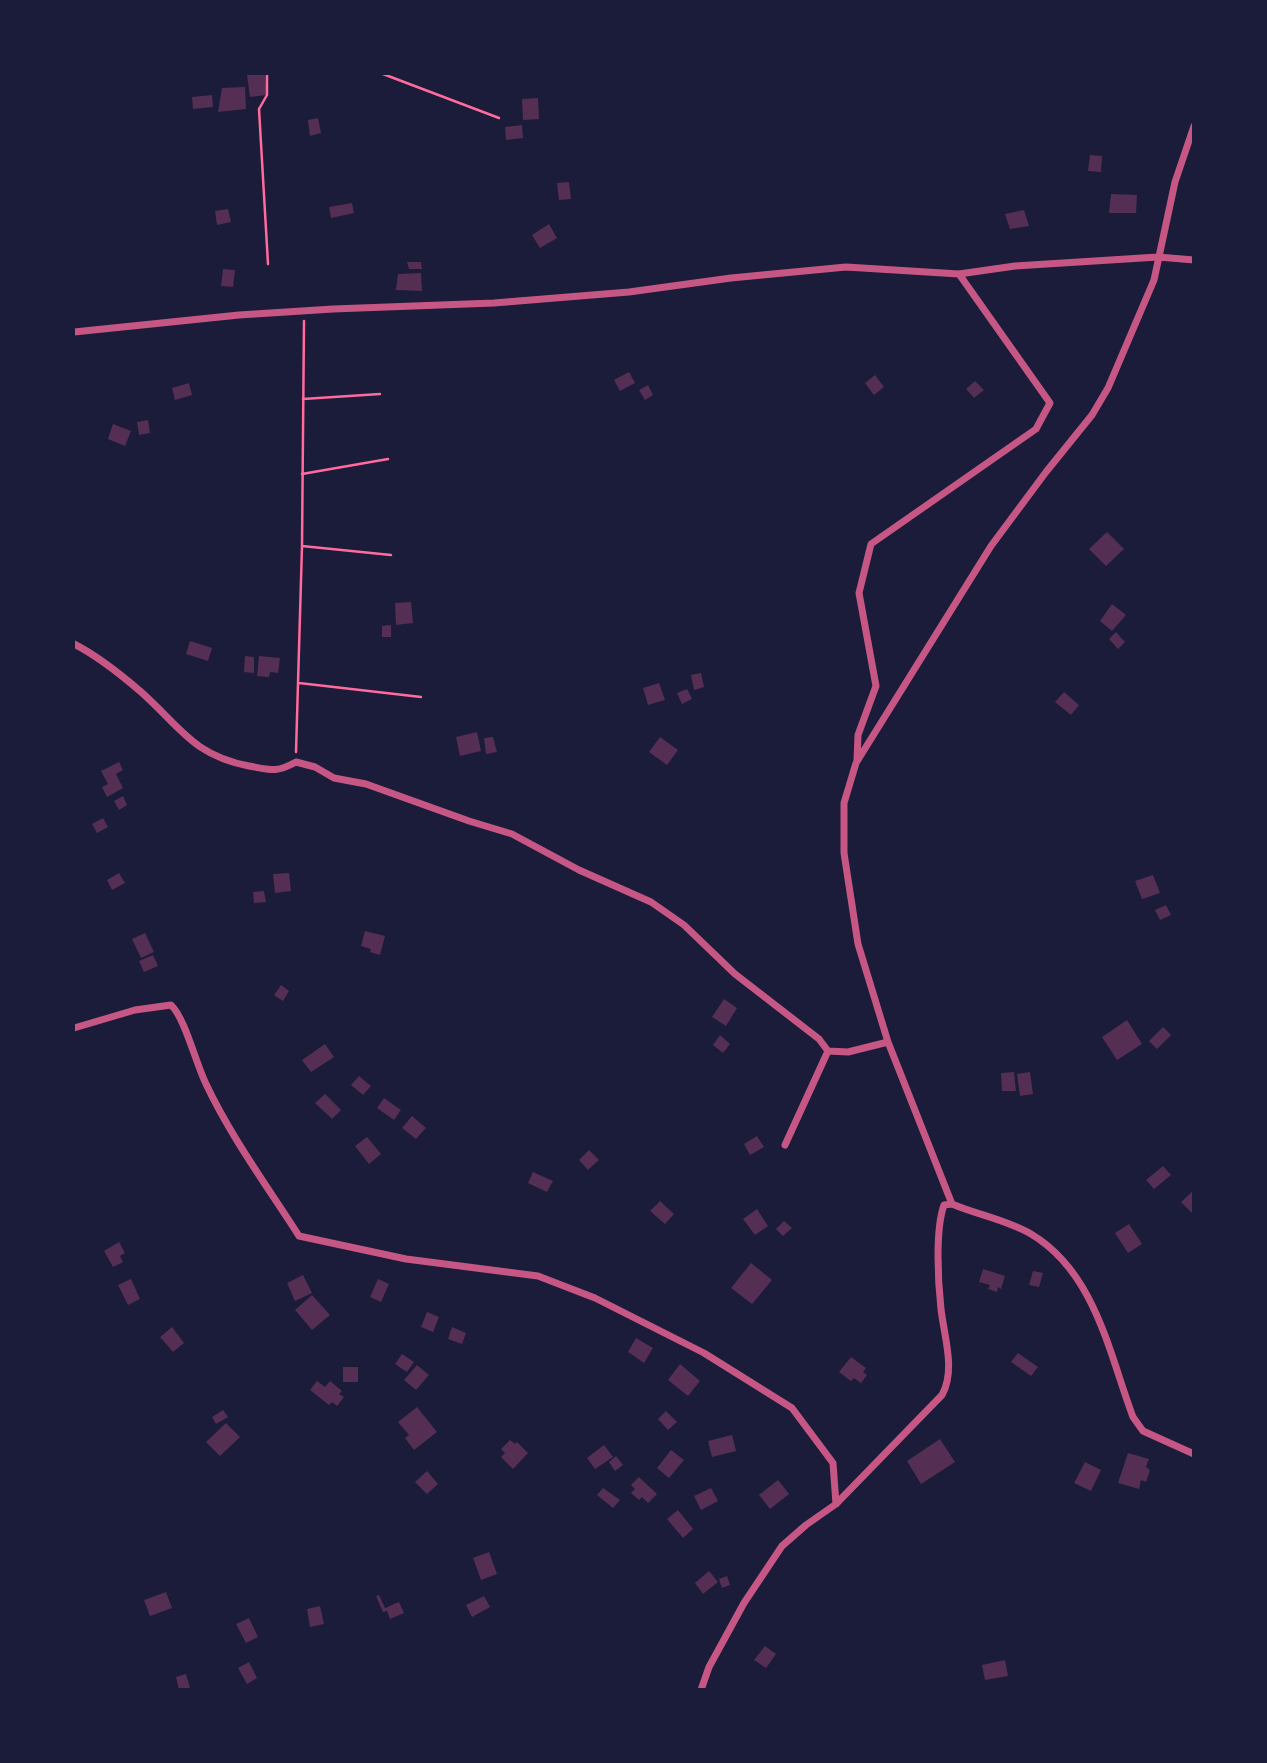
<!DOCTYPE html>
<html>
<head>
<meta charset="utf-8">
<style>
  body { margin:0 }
  #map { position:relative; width:1267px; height:1763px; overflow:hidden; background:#1b1b3a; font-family:Mulish,sans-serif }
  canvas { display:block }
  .frame { position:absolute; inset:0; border:75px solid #1b1b3a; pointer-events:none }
</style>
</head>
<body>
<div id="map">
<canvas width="1267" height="1763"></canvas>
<div class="frame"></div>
</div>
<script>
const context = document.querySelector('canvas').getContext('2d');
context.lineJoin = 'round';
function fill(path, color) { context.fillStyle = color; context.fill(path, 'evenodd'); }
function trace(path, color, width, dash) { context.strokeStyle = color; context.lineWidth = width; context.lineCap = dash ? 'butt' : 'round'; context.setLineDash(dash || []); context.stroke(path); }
fill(new Path2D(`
  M265,74L267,95L250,97L247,75Z
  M245,87L246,109L218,112L222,88Z
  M212,95L213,107L193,109L192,97Z
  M538,98L539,119L523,120L522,99Z
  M318,118L321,133L310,136L308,120Z
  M522,125L523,138L506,140L505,127Z
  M1090,155L1102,156L1101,172L1088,171Z
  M569,182L571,199L559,200L557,183Z
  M1111,194L1137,195L1136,213H1109Z
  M352,203L354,213L331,218L329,207Z
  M228,209L231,222L217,225L215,211Z
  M1024,210L1029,226L1010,229L1005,214Z
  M549,224L557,238L540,248L532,235Z
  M407,262H421L422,269H409Z
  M223,269L235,270L233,287L221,286Z
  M421,273L422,291L396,290L398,274Z
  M629,372L635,383L620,391L614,380Z
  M875,375L884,387L874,395L865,383Z
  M975,381L984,390L974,398L966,389Z
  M189,383L192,395L175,400L172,388Z
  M648,385L653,395L645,400L639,390Z
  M148,420L150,433L139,435L137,422Z
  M113,424L131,431L125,446L108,439Z
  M1107,532L1124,549L1106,566L1089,549Z
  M411,602L413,623L396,625L395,603Z
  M1112,604L1126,615L1112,631L1100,621Z
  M391,625V637H382V626Z
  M1116,632L1125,642L1118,649L1109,639Z
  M190,641L212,648L208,661L186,654Z
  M245,656L254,657V673L244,672Z
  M259,656L280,658L278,673L270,672L269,677L257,676Z
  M701,673L704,687L694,690L691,675Z
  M659,683L665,700L648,705L643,688Z
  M687,689L692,699L682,704L677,693Z
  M1064,692L1079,705L1071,715L1055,702Z
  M477,732L481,751L460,756L456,737Z
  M493,737L497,752L486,754L484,738Z
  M660,737L678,750L667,765L649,752Z
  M119,762L123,770L116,774L123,788L107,797L102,787L108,784L101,771Z
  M123,796L127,805L119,810L114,801Z
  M103,818L108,827L97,833L92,824Z
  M119,873L125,883L112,890L107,880Z
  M289,873L291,891L275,893L273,874Z
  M1153,875L1160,893L1142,899L1135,881Z
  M264,891L266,902L254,903L253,892Z
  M1166,905L1171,915L1160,920L1155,910Z
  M365,931L385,936L380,955L370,952L371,949L361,946Z
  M145,933L154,952L141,958L132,939Z
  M153,955L158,966L144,972L139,961Z
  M281,985L289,991L283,1001L274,995Z
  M724,999L737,1008L726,1026L712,1017Z
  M1127,1020L1142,1044L1117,1060L1102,1037Z
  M1163,1027L1171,1035L1157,1049L1149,1041Z
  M720,1035L730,1044L723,1053L713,1045Z
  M325,1044L334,1057L311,1072L302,1060Z
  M1014,1072L1016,1091H1002L1001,1073Z
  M1030,1072L1033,1094L1020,1096L1017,1074Z
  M359,1076L371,1086L363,1095L351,1085Z
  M325,1094L341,1110L332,1119L315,1103Z
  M384,1098L401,1110L394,1120L377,1108Z
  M412,1116L426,1128L416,1139L402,1128Z
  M757,1136L764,1147L750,1155L744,1144Z
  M367,1137L381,1154L369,1164L355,1146Z
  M589,1150L599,1160L588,1170L579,1160Z
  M1163,1166L1171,1175L1154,1189L1146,1180Z
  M533,1172L553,1181L547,1192L528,1183Z
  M1194,1190V1215L1181,1202Z
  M660,1201L674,1214L665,1224L650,1211Z
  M757,1209L768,1226L755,1235L743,1219Z
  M784,1221L792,1228L783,1236L776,1229Z
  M1129,1224L1142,1244L1128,1253L1115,1233Z
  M119,1242L125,1253L120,1256L123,1262L113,1267L104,1251Z
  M751,1263L772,1280L752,1304L731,1288Z
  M983,1269L1005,1276L1001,1289L998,1287L997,1292L988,1289L990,1285L979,1282Z
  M1033,1271L1043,1273L1039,1287L1029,1285Z
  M303,1275L312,1293L295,1301L287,1283Z
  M131,1279L140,1299L128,1305L118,1285Z
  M378,1279L389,1284L381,1302L370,1297Z
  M312,1295L330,1315L312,1330L295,1310Z
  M427,1312L439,1317L433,1332L421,1327Z
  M172,1327L184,1343L173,1352L160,1337Z
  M452,1327L466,1333L462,1344L448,1339Z
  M636,1338L653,1348L644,1363L628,1352Z
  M1018,1353L1038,1367L1031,1376L1011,1362Z
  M402,1354L414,1362L407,1372L395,1364Z
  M851,1357L866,1368L863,1372L867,1375L861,1383L854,1378L851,1381L839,1372Z
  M680,1364L700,1381L688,1396L668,1380Z
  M417,1365L429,1375L416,1390L404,1380Z
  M343,1367H358V1382H343Z
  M317,1381L325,1387L330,1381L342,1391L339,1394L344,1397L337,1406L332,1402L329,1405L310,1390Z
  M417,1407L437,1432L414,1450L405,1438L409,1435L398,1422Z
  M223,1410L228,1417L216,1424L212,1417Z
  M666,1411L677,1422L668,1430L658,1419Z
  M226,1423L240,1437L220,1456L206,1442Z
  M732,1435L736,1451L712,1457L708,1441Z
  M940,1439L955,1462L921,1484L907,1461Z
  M510,1440L515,1444L517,1442L528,1453L513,1469L501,1457L505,1453L501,1449Z
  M604,1445L613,1457L595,1469L587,1458Z
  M671,1450L684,1460L669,1478L657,1468Z
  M1128,1453L1149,1459L1146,1467L1150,1470L1146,1482L1141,1480L1139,1489L1118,1483Z
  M616,1456L623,1465L615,1471L609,1462Z
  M1085,1462L1101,1470L1091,1491L1074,1483Z
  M427,1471L438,1484L427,1494L415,1482Z
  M639,1477L657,1494L648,1503L642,1497L639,1500L631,1493L635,1489L631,1485Z
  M778,1480L789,1494L770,1509L759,1495Z
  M603,1488L620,1500L613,1508L597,1495Z
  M711,1488L718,1501L701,1510L694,1496Z
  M678,1510L693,1529L683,1538L667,1519Z
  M489,1552L497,1574L481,1580L473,1558Z
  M709,1571L718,1582L703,1594L695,1583Z
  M727,1576L730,1585L722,1588L719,1579Z
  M166,1592L172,1608L150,1616L144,1600Z
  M379,1595L385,1608L399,1602L404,1613L390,1619L387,1611L383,1612L376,1596Z
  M484,1596L490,1607L472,1617L466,1605Z
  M320,1606L324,1624L310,1627L307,1609Z
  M249,1618L258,1637L246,1643L236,1624Z
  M765,1646L776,1654L766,1668L754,1660Z
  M1005,1660L1008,1676L985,1680L982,1665Z
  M249,1662L257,1678L247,1684L238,1668Z
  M186,1674L190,1688L179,1690L176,1677Z`), '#542f53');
trace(new Path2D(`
  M267,74V95L259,109L268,264
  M383,74L499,118
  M303,399L380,394
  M302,474L388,459
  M302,546L391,555
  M299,683L421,697
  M296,752L302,546L304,321`), '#ff6b9d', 2.5);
trace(new Path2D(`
  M74,332L239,315L333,309L494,303L629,292L731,278L846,267L959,274L1015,266L1158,257L1194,260
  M74,644C98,656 119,673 140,691C180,726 192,755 249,766C271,770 276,773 296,762L315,767L334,778L366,784L469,821L512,834L579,870L651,902L684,925L735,974L819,1039L828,1051L848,1052L888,1042L952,1204C978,1215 1007,1220 1031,1234C1095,1272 1109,1353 1133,1417L1143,1431L1194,1454
  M857,761L858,735L876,686L859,593L871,544L1036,429L1050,403L959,274
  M74,1028L135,1010L171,1005C185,1018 196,1064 206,1084C231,1137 267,1186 299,1236L406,1259L538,1276L595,1298L704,1353L792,1408L833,1463L836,1504
  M888,1042L858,944L844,853V803L856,763L991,546L1046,472L1092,415L1108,388L1154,280L1175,182L1194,126
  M785,1145L828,1051
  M701,1690L709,1667L744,1603L782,1546L806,1525L836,1504L942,1395C956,1370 944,1336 941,1309C938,1282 935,1230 944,1205L952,1204`), '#c65784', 7);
</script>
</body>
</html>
